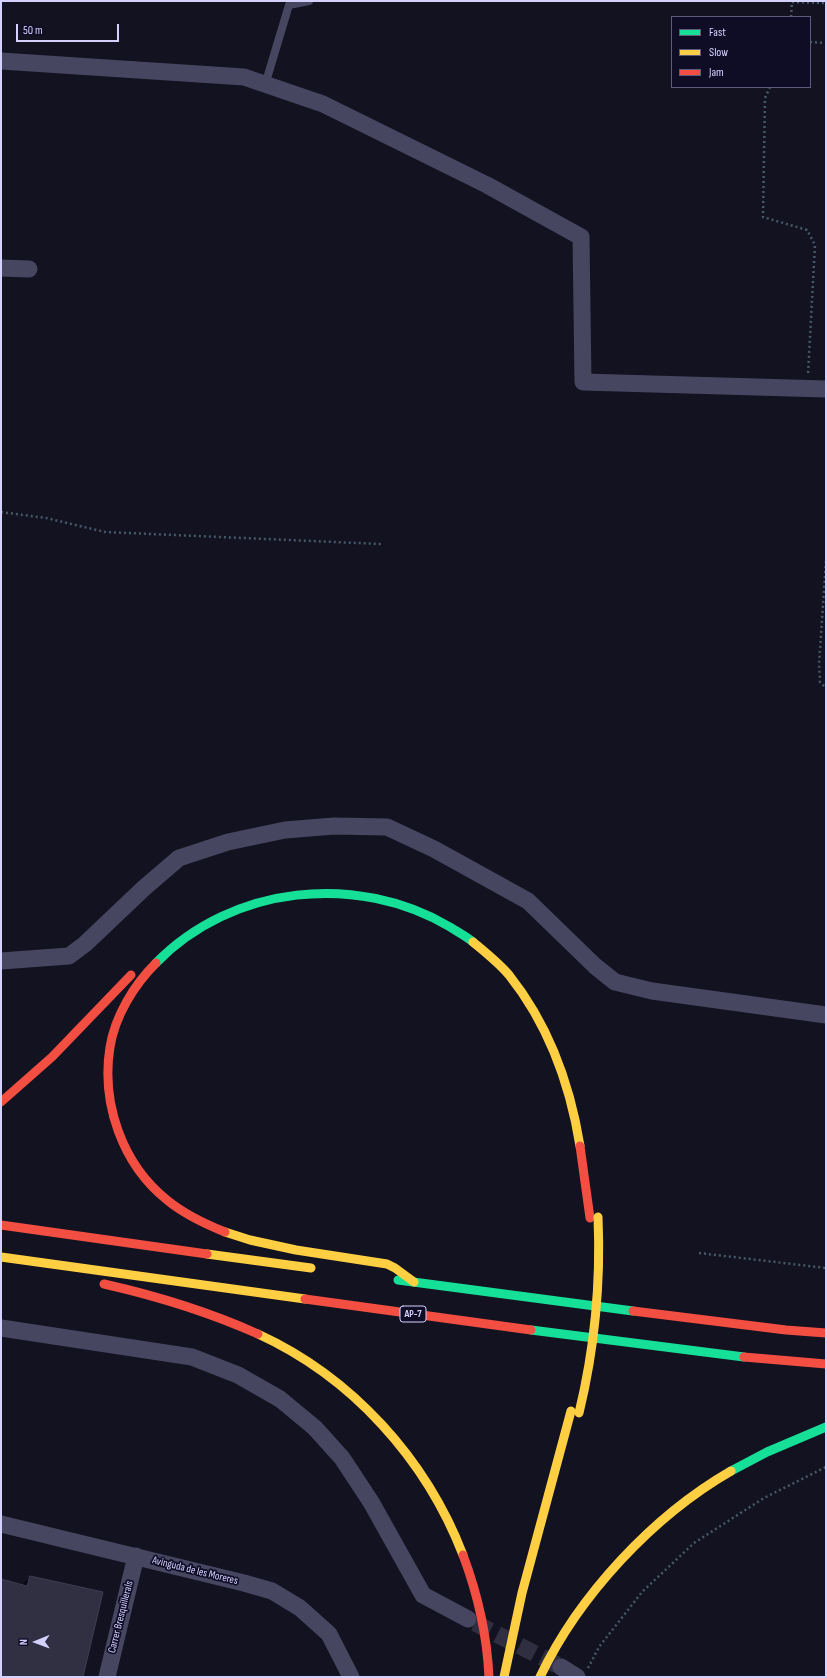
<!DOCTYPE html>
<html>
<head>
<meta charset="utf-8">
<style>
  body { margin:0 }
  #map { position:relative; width:827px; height:1678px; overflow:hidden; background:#131220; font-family:"Sofia Sans Condensed",sans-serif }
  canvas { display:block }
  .frame { position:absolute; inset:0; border:2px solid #d4d1ff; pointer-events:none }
  .legend { position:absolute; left:671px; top:16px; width:140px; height:72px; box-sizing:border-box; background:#0f0c26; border:1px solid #5e5b7d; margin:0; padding:5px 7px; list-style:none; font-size:12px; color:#d4d1ff }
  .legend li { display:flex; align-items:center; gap:8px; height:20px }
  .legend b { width:20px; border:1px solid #5e5b7d }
  .north { position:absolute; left:16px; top:1622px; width:40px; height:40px; -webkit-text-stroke:3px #0f0c26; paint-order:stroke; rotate:269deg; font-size:11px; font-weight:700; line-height:16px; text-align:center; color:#d4d1ff }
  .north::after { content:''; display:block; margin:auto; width:14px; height:18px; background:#d4d1ff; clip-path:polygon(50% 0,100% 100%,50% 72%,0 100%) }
  .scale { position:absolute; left:16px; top:24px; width:103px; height:18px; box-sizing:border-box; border:2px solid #d4d1ff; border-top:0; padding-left:5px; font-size:12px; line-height:14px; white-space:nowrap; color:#d4d1ff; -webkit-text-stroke:3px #0f0c26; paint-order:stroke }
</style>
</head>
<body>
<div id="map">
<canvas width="827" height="1678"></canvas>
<div class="frame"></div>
<ul class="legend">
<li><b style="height:5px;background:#16e098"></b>Fast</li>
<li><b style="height:5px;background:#ffcf43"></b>Slow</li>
<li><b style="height:5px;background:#f24e42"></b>Jam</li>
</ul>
<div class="north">N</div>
<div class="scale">50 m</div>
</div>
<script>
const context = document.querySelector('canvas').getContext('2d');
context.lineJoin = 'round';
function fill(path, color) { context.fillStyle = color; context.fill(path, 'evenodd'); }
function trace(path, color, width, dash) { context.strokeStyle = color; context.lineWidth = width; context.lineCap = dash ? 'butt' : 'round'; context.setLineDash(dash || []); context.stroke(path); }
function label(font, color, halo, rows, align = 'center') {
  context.font = font + ' "Sofia Sans Condensed",sans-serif'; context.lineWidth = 3.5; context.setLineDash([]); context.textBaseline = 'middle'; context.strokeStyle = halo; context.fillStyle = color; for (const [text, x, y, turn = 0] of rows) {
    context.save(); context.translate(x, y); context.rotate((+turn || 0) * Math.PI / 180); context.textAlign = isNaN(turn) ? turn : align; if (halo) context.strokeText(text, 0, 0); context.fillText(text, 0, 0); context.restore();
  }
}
fill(new Path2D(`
  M30,1577L82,1677H1V1580L21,1586Z`), '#0007');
const building = new Path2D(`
  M30,1576L103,1592L83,1677H1V1579L27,1586Z`);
fill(building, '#313042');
trace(building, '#3f3c54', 1);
trace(new Path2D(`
  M475,1623L559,1666`), '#302f41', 17, [17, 8]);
trace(new Path2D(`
  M792,2L826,3
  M791,17L792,2
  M810,42L826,43
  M770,87L765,98L763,217L807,230L815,245L808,374
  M1,512L46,518L105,532L381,544
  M826,561L819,664L820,682L826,688
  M699,1253L826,1268
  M588,1668L599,1647L642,1592L694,1543L764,1498L826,1467`), '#465968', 2.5, [2, 3]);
trace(new Path2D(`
  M265,85L289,5L309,1`), '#464661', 8);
trace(new Path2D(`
  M1,61L244,77L323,104L487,185L581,237L583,382L826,389
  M1,268L29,269
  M1,961L69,956L85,944L144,888L179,858L228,842L285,830L334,826L387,827L434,849L528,901L595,966L615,982L652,991L826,1015
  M1,1328L192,1357L238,1375L280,1399L315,1428L342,1458L371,1502L423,1595L468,1619
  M1,1524L244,1583L272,1591L300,1608L329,1634L351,1677
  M561,1667L577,1677
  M107,1677L136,1556`), '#464661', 17);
trace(new Path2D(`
  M156,963C232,885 357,872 450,927C458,932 466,936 473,942
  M398,1280L633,1311
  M531,1330L744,1357
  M731,1471L767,1452L826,1427`), '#16e098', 9);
trace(new Path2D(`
  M473,942C485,952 499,963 509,975C548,1024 570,1084 580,1146
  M225,1232L250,1240L296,1250L387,1264L395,1268L414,1282
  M207,1254L311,1268
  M1,1257L305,1299
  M258,1334C352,1377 426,1459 463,1555
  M504,1677L522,1593L571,1411
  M540,1677C579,1595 653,1516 731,1471`), '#ffcf43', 9);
trace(new Path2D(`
  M156,963C134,985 115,1016 110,1047C101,1103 122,1164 167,1200C184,1214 205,1224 225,1232
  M1,1102L52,1057L131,975
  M580,1146L590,1218
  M1,1225L207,1254
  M104,1284C157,1296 209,1312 258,1334
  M305,1299L531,1330
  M633,1311L786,1330L826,1333
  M744,1357L826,1364
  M463,1555C478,1595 487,1635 489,1677`), '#f24e42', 9);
trace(new Path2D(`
  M579,1413C595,1347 601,1285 598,1217`), '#ffcf43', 9);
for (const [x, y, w] of [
  [413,1314,26]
]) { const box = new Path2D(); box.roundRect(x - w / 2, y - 8, w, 16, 3); context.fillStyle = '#0f0c26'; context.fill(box); trace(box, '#d4d1ff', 1); }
label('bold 10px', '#d4d1ff', null, [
  ["AP-7",413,1314]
]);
label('11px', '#d4d1ff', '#0f0c26', [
  ["Avinguda de les Moreres",195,1571,14],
  ["Carrer Bresquillerals",121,1617,-76]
]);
</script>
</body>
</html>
